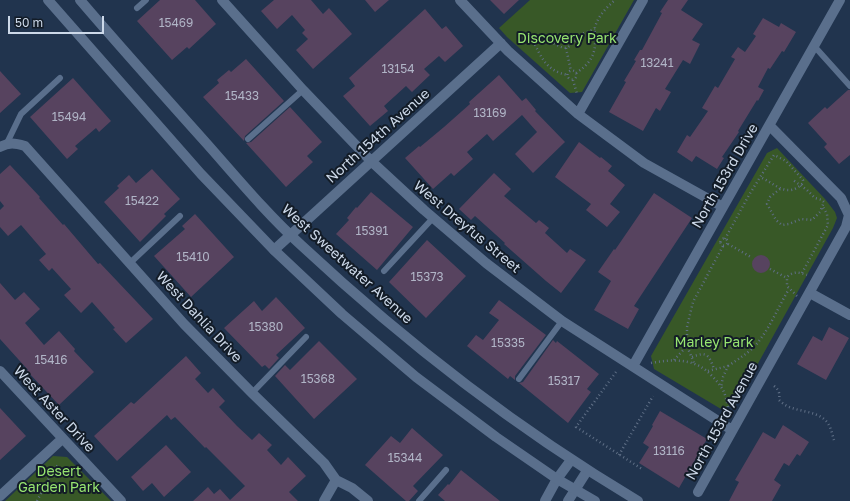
<!DOCTYPE html>
<html>
<head>
<meta charset="utf-8">
<style>
  body { margin:0 }
  #map { position:relative; width:850px; height:501px; overflow:hidden; background:#21344e; font-family:"Golos Text",sans-serif }
  canvas { display:block }
  .scale { position:absolute; left:8px; top:16px; width:96px; height:18px; box-sizing:border-box; border:2px solid #cdd9e9; border-top:0; padding-left:5px; font-size:12px; line-height:14px; white-space:nowrap; color:#cdd9e9; -webkit-text-stroke:3px #131c27; paint-order:stroke }
</style>
</head>
<body>
<div id="map">
<canvas width="850" height="501"></canvas>
<div class="scale">50 m</div>
</div>
<script>
const context = document.querySelector('canvas').getContext('2d');
context.lineJoin = 'round';
function fill(path, color) { context.fillStyle = color; context.fill(path, 'evenodd'); }
function trace(path, color, width, dash) { context.strokeStyle = color; context.lineWidth = width; context.lineCap = dash ? 'butt' : 'round'; context.setLineDash(dash || []); context.stroke(path); }
function label(font, color, halo, rows, align = 'center') {
  context.font = font + ' "Golos Text",sans-serif'; context.lineWidth = 4; context.setLineDash([]); context.textBaseline = 'middle'; context.strokeStyle = halo; context.fillStyle = color; for (const [text, x, y, turn = 0] of rows) {
    context.save(); context.translate(x, y); context.rotate((+turn || 0) * Math.PI / 180); context.textAlign = isNaN(turn) ? turn : align; if (halo) context.strokeText(text, 0, 0); context.fillText(text, 0, 0); context.restore();
  }
}
fill(new Path2D(`
  M530,0H634L582,92L570,93L507,37L499,28Z
  M777,148L825,199L835,212L837,218L833,228L735,405L721,409L654,369L651,356L767,153Z
  M53,456L67,457L111,501H5Z`), '#385827');
fill(new Path2D(`
  M160,0H195L216,24L189,49L187,47L172,60L137,21Z
  M274,0H311L323,14L329,8L352,34L313,69L296,50L308,39L302,33L305,30L292,15L277,29L261,11Z
  M365,0H389L375,12Z
  M490,0H519L504,14Z
  M668,0H688L681,10L703,24L692,40L700,44L690,64L683,60L665,89L671,92L660,111L656,108L643,131L609,112L626,82L624,81L636,61L634,60L640,50H642L662,13L660,12Z
  M425,9L442,29L446,26L463,46L445,62L439,56L424,69L430,75L412,92L406,86L384,106L388,111L370,126L343,96L355,86L349,78Z
  M763,18L779,27L781,23L796,32L784,52L782,51L770,69L768,68L758,87L764,90L758,101L757,100L738,131L739,132L722,157L724,158L717,169L696,156L692,162L677,152L687,135L690,137L708,111L702,108L715,86L718,88L735,59L731,57L738,47L745,52L756,36L753,34Z
  M246,59L284,101L245,136L244,141L203,97L219,83L217,80L229,70L231,72Z
  M0,71L21,94L0,113Z
  M499,75L522,101L526,98L536,110L535,111L565,142L533,173L515,154L537,132L522,115L493,141L487,134L467,152L473,159L454,176L451,173L433,189L405,158L419,146L420,147L444,127L470,104L469,102Z
  M73,78L111,121L99,132L96,128L75,146L78,149L67,159L30,117Z
  M848,90H850V155L839,164L824,147L827,144L808,123L825,107L827,109Z
  M290,107L322,142L307,156L313,162L286,187L246,143L251,142Z
  M579,142L600,158L601,157L612,166L608,171L625,185L610,204L620,212L607,227L586,210L591,204L555,177Z
  M10,165L40,197L39,198L63,225L64,224L98,264L100,263L153,319L126,343L113,329L115,328L92,302L81,313L64,295L71,289L52,268L49,271L39,260L46,254L21,225L8,236L0,227V210L4,206L0,201V174Z
  M152,169L180,199L164,214L166,216L140,242L104,202L119,188L117,186L129,175L136,183Z
  M494,173L511,189L504,196L536,223L539,220L549,228L545,233L567,253L570,249L586,260L561,293L546,281L504,244L505,243L475,216L471,220L459,209Z
  M371,192L413,227L377,270L336,234L349,220L347,218L356,207L357,208Z
  M654,193L692,218L634,306L639,309L628,329L594,310L611,281L598,272L614,249L615,250Z
  M195,214L234,257L191,297L154,256L185,229L182,226Z
  M427,240L466,276L426,318L389,282Z
  M752 264a9 9 0 1 1 18 0a9 9 0 1 1-18 0Z
  M0,283L15,300L24,292L40,309L25,323L44,345L59,331L75,349L74,351L94,372L59,405L27,371L28,370L0,339Z
  M276,297L305,328L276,355L279,358L269,369L265,365L262,367L224,328L254,301L262,311Z
  M499,300L546,335L515,376V380L510,376L508,379L467,346L476,335L483,340L499,320L489,313Z
  M829,327L849,338L826,380L797,364L813,336L822,341Z
  M553,340L556,343L557,341L599,374L587,389L591,392L568,423L519,383L523,382Z
  M319,341L357,379L314,419L275,376L285,365L290,370Z
  M186,356L201,373L195,379L208,393L213,388L225,401L219,407L237,426L252,440L259,433L272,445L267,450L281,465L288,457L306,476L289,492L298,501H193L208,487L214,494L220,489L230,500L245,486L206,447L205,448L175,417L171,420L167,415L117,461L94,436L131,402L134,404Z
  M0,408L26,436L0,460Z
  M660,411L707,439L679,488L639,463L649,447L643,443L653,426L652,425Z
  M783,425L809,442L800,456L797,454L789,466L784,463L774,480L781,485L772,501H729L739,482L735,480L763,432L775,439Z
  M412,428L443,455L413,486L418,491L409,501H406L365,465L391,436L400,443Z
  M166,445L191,472L164,497L152,483L143,491L131,477Z
  M461,470L500,501H445L438,495L448,484L449,485Z`), '#57435f');
trace(new Path2D(`
  M518,41C527,39 546,41 555,44C559,46 562,48 567,48L582,34L595,29
  M533,41C542,58 546,71 568,75
  M566,48L571,71
  M567.5 75a4.5 4.5 0 1 1 9 0a4.5 4.5 0 1 1-9 0Z
  M576,73C587,66 595,57 595,43C595,38 594,32 595,27C598,16 607,7 615,0
  M573,80L577,94
  M780,189L770,197L767,204L776,220L782,225L789,224L801,219L812,220L820,212L824,202L822,200L815,198L807,190L793,180
  M720.5 242a3.5 3.5 0 1 1 7 0a3.5 3.5 0 1 1-7 0Z
  M725,239L749,195L774,155L786,161L803,180V183C787,199 776,184 760,177
  M728,244L751,257
  M770,269L787,278
  M802,273L828,225L827,214L823,207
  M797,296L787,286V277C794,271 798,272 807,275
  M687,347V327L693,302L723,246
  M692,357C707,351 709,355 714,369
  M674,360L687,346L694,363
  M651,363C673,359 695,358 711,375C716,380 720,385 723,390C726,396 727,404 729,411
  M728,366C737,360 745,355 753,348C769,331 777,309 789,289
  M708,371L728,366L723,377L721,387
  M616,372L576,427L642,469
  M774,386C779,390 780,393 779,400C792,414 815,408 827,422C831,427 832,434 834,440
  M619,455L653,396
  M37,501L52,472L58,465`), '#5f6f86', 2.5, [1, 3]);
trace(new Path2D(`
  M137,8L146,0
  M815,47L850,86
  M248,139L303,90
  M7,143L21,114L60,78
  M130,263L180,216
  M384,271L433,218
  M519,379L562,321
  M252,393L306,337
  M419,501L446,470`), '#5a6f8c', 6);
trace(new Path2D(`
  M222,0L303,90L371,161L424,210L486,263L562,321L732,430
  M460,0L508,51L578,114L644,163L723,207
  M578,114L643,0
  M0,147C9,142 15,143 25,146L184,324L252,393L324,463L336,480L352,488L368,501
  M274,250L501,43
  M810,293L850,315
  M633,366L840,0
  M0,371L121,501
  M698,492L846,227L849,215L841,198L770,126
  M0,496L62,439
  M324,501L336,480
  M545,501L557,479L571,460
  M568,501L587,471`), '#5a6f8c', 10);
trace(new Path2D(`
  M48,0L201,174L274,250L342,314L416,377L496,437L557,479L595,501
  M80,0C122,49 165,97 208,145C238,179 267,214 301,245C404,341 517,429 638,501`), '#5a6f8c', 10);
label('12px', '#b0b4c6', null, [
  ["15469",176,23],
  ["13241",657,63],
  ["13154",398,69],
  ["15433",242,96],
  ["13169",490,113],
  ["15494",69,117],
  ["15422",142,201],
  ["15391",372,231],
  ["15410",193,257],
  ["15373",427,277],
  ["15380",266,327],
  ["15335",508,343],
  ["15416",51,360],
  ["15368",318,379],
  ["15317",564,381],
  ["13116",669,451],
  ["15344",405,458]
]);
label('14px', '#97e570', '#131c27', [
  ["Discovery Park",567,39],
  ["Marley Park",714,343],
  ["Desert",59,472],
  ["Garden Park",59,488]
]);
label('14px', '#cdd9e9', '#131c27', [
  ["North 154th Avenue",378,136,-42],
  ["North 153rd Drive",725,176,-60],
  ["West Dreyfus Street",467,227,40],
  ["West Sweetwater Avenue",347,264,42],
  ["West Dahlia Drive",199,317,47],
  ["West Aster Drive",54,409,47],
  ["North 153rd Avenue",722,421,-61]
]);
</script>
</body>
</html>
